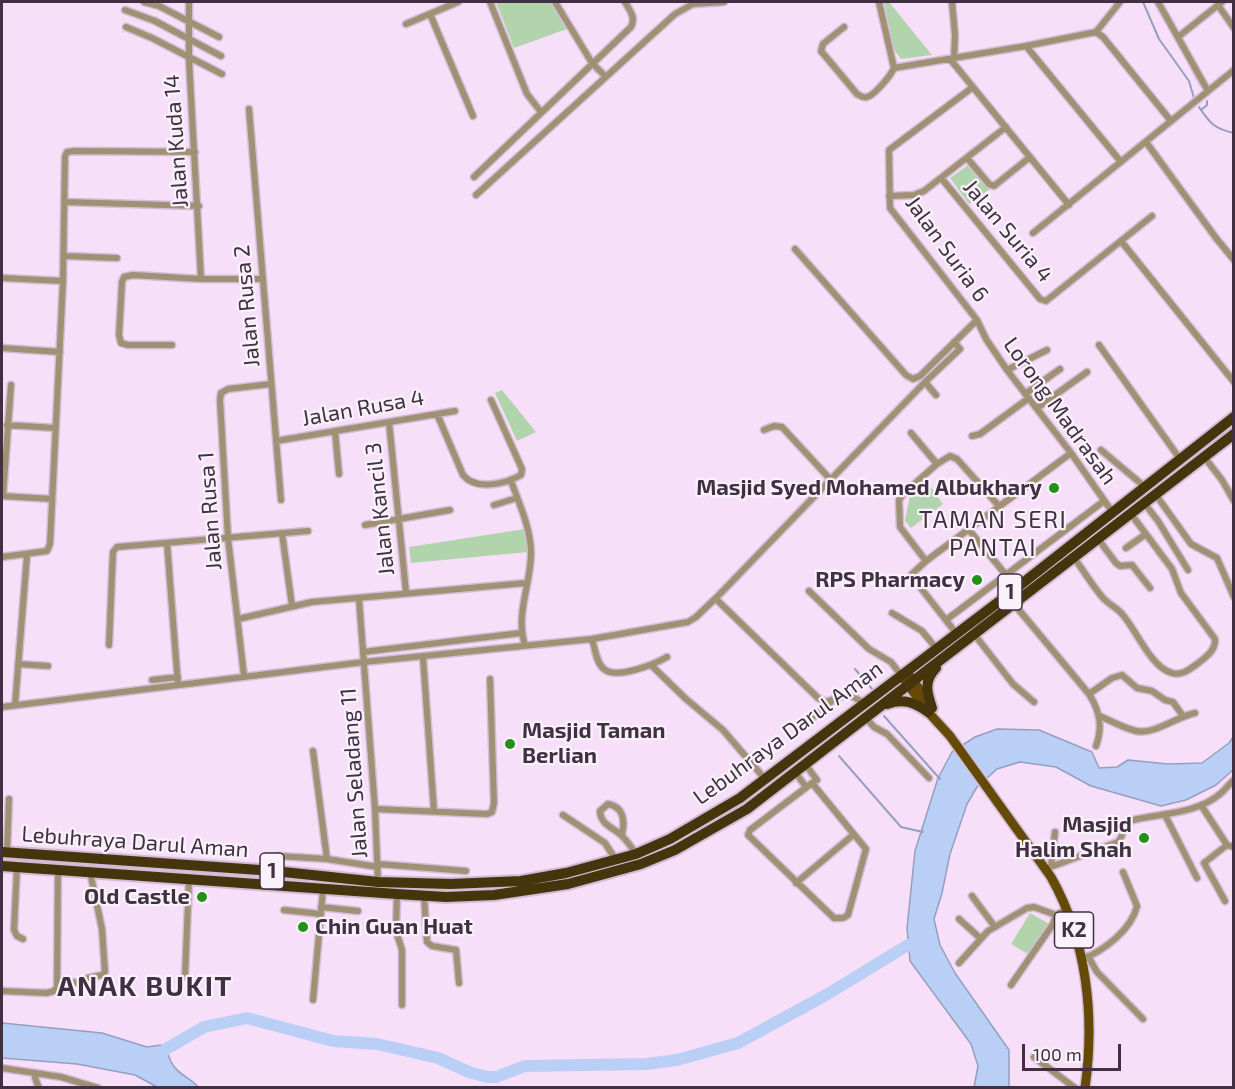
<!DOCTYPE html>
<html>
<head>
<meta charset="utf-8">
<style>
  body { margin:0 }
  #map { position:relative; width:1235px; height:1089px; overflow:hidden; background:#f7dffa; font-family:"Exo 2",sans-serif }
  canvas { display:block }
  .frame { position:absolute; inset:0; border:3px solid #403042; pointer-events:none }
  .scale { position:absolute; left:1022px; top:1044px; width:99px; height:27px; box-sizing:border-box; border:3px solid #403042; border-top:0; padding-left:8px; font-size:18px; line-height:21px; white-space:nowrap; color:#403042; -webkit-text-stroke:4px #faf2fb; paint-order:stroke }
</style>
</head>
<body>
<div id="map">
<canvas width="1235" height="1089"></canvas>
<div class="frame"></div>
<div class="scale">100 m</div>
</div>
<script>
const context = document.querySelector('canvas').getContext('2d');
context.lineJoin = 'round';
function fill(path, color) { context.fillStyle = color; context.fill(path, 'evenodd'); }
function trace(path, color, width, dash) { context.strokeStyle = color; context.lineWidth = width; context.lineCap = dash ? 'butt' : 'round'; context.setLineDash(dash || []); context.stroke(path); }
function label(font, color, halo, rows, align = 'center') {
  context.font = font + ' "Exo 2",sans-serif'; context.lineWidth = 4.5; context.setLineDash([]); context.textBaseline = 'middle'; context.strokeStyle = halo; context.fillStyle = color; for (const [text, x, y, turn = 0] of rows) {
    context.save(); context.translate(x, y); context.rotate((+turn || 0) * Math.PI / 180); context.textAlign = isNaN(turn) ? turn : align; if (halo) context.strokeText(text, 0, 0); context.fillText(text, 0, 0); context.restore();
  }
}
fill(new Path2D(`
  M496,2H552L567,29L514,48Z
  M884,2H889L932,55L901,59L894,50Z
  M971,163L990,189L969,204L950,178Z
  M502,390L536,432L517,441L495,393Z
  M927,482L943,504L911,528L905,521L910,495Z
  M525,529L528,552L411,563L409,547Z
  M1030,913L1051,925L1033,957L1011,944Z`), '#b1d4ac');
const water = new Path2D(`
  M997,729L1039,730L1092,752L1099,768L1117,767L1128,760L1168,764L1202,763L1229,743L1233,737V770L1216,785L1186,800L1161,806L1091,786L1056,767L1020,762L997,769L977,787L967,804L950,854L942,893L934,919L940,945L955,973L1009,1050V1087H974L978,1066L971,1044L910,961L907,928L915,851L938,778L952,752L975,737Z
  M2,1023L102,1033L147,1047L161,1045C171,1054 167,1057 173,1065C179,1075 192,1079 198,1087H157L135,1075L77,1064L2,1058Z`);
fill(water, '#b9cff6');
trace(water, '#959fc0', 1.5);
trace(new Path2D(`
  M1143,2L1159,39L1189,81L1194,98
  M1181,49L1201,86
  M1199,107C1210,123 1214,129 1234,133
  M1201,110L1207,105V101
  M855,669L873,690
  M884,716L940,779
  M839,756L901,827L923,832`), '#959fc0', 2);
trace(new Path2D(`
  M156,1059L166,1049L204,1027L247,1018L333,1041L377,1044L438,1058L469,1072L487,1077H496L525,1066L646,1064L677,1060L738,1043L826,995L908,945H924`), '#b9cff6', 12);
const street = new Path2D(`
  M144,2L159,6L219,37
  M189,2V60L201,279
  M490,2L527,94L541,112
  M555,2L592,63L606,77
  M952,2L955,35L954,58
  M1158,2L1208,91
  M1218,5L1234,28
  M125,10L155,21L221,56
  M430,14L473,116
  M406,24L458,2
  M126,27L152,38L222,74
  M844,27L823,44L821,51L857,94C861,96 862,98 867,97C875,95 891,75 894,68L879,2
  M1096,32L1103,37L1171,121
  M1178,37L1222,2
  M1026,46L1121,162
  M950,59L1069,205
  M894,68L1026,46L1096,32L1120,2
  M973,87L889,150L890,208L977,320L986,339L1007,370L1071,453L1113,513
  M249,109L281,500
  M1146,142L1216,238L1234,260
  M967,158L989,184L994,186L1030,157
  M474,177L631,27C636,17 630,11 625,2
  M942,179L1040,299L1046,301L1152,216
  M476,195L675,14L693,4L724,2
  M889,196L914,195L924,191L1006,127
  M65,202L199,206
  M1033,233L1234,70
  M1121,241L1234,382
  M795,249L906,375L913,379L920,376L977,320
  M64,256L117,258
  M2,278L63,281
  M172,345H128L121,343L119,335L122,282L124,277L133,275L201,279H263
  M1099,345L1180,459
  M2,348L60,352
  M1007,370L1047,350
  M925,382L936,395
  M1025,394L1060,369
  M1037,408L1087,372
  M437,414L463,475C476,491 505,484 521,475L522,469L491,400
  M389,422L406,592
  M7,425L55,428
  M764,430L774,426L782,427L830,479
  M335,431L339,474
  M911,433L937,464
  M972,436L980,434L1029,398
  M276,441L455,411
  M1101,450L1145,487
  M1205,458L1222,480L1234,501
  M511,481C519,503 531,529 531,553C531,585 515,614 525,645
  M1156,495L1191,544L1217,558L1234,597
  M2,496L52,499
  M3,496L11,385
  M1145,504L1158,521L1188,570
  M494,505L517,498
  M365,525L450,510
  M969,530L1006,575
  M282,533L292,606
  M1098,539L1116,563L1120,566L1132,565L1150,588
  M167,543L178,685
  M1126,548L1146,534
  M2,557L47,551L50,544L63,281L65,156L67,152L75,151L195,152
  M1074,558C1084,571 1093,587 1104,599C1110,605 1117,608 1122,614C1136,629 1151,668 1172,673C1182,676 1190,669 1197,664C1206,657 1216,650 1215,639L1181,593L1172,569L1131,514
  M926,561L900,527L899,500L903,494L937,464L950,456L957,459L999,506
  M809,591L869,649L891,662L901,675
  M359,599L375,809L378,882
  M719,602L818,698L826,702L848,694L864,703
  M1014,604L1089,694C1100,711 1103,727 1096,746
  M892,613L922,631L936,648
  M238,619L312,602L526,583
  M946,620L1104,501
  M956,633L913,578L912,574L926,561L1071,453
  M974,634L1013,684L1034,702
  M592,639C595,648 596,663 604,669C616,680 655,664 667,657
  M109,645L113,552L117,547L308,531
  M363,652L521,633
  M423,657L434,811
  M18,664L48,666
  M652,666L686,699L723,730L765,779
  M244,676L228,538L220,400L221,393L228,389L271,384
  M152,680L178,677
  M1089,694L1112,678L1122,675L1137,688L1152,691L1165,700L1173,702L1183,716
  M15,705L27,555
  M2,707L364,662L592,639L688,622L696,617L717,597L925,382L960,349L954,342
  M1100,716C1111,721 1123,728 1136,731C1154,735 1176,717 1195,713
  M865,717L874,727L887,734L929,778
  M808,721L831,702
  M313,751L327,859
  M805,764L817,780L812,783L750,830L748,835L834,918H843L848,915L866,849L812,783
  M795,772L806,787
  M1201,805L1227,845L1234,847
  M375,809L487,814L492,812L494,803L490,679
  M563,815L605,843L616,860
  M1165,815L1197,878
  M622,835C625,821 624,807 608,804L600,811C600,825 615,828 623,837C628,842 632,848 636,854
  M7,852L9,799
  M378,864L466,871
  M17,866L14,930L17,936L23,939
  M1051,866L1055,832
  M1045,869L1118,842C1124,836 1122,826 1129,821C1159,813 1195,815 1220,794C1225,790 1229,784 1234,780
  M274,871L279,856L327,859L378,867
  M796,883L853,835
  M397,894L396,931L402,950V1005
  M424,896L427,942L432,946L456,950L459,983
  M972,896L995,927
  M1225,901L1204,863L1227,845
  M321,907L358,911
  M284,910L321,914
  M959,919L980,938
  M1088,956L1097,972L1143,1019
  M1082,959C1104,951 1132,929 1137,906L1123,872
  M959,963L988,931L1027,908L1034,907L1056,915L1067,909
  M185,977L189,879
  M58,981L81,983L88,978L102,975L105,972L102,929L90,872
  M1011,985L1053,924L1056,915
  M2,991L47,993L54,991L57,987L58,869
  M313,1000L323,890
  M1034,1057L1075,1088
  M2,1068L61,1077L98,1088
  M36,1073L35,1078L39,1088`);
const primary = new Path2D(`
  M901,675L928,712L950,736L1051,877C1087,941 1095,1016 1085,1088
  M910,676L930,704`);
const highway = new Path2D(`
  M887,704C903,698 914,702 928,712
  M932,708C927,693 923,681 936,668
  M2,852L274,871L378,882L451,884L521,881L566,873L636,854L670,839L740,798L1005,597L1234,417
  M2,866L397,894L446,897L494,895L568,884L641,864L675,850L747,809L1234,434`);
trace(street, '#d2bcd5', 9);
trace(primary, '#d2bcd5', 12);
trace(highway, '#d2bcd5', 14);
trace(street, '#a19174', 6);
trace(primary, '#654906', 9);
trace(highway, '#46340d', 10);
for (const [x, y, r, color] of [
  [1054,488,6,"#219119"],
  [977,580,6,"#219119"],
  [510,744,6,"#219119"],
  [1144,838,6,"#219119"],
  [202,897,6,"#219119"],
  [303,927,6,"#219119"]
]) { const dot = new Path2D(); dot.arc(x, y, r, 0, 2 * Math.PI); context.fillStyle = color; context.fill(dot); trace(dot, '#faf2fb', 2); }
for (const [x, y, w] of [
  [1010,592,24],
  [272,871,24],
  [1074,930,39]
]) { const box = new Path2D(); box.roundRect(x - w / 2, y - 18, w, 36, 4.5); context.fillStyle = '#faf2fb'; context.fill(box); trace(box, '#403042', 1.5); }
label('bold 21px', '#403042', null, [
  ["1",1010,592],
  ["1",272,871],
  ["K2",1074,930]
]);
label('22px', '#403042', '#faf2fb', [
  ["Jalan Kuda 14",176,141,-94],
  ["Jalan Suria 4",1008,231,50],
  ["Jalan Suria 6",947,249,54],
  ["Jalan Rusa 2",247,306,-95],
  ["Jalan Rusa 4",363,408,-10],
  ["Lorong Madrasah",1060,411,54],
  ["Jalan Kancil 3",380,509,-96],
  ["Jalan Rusa 1",210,511,-94],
  ["Lebuhraya Darul Aman",788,733,-36],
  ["Jalan Seladang 11",354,773,-94],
  ["Lebuhraya Darul Aman",135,842,4]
]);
label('bold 22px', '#403042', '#faf2fb', [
  ["Masjid Syed Mohamed Albukhary",1042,488],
  ["RPS Pharmacy",965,580],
  ["Masjid Taman",522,731,"left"],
  ["Berlian",522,756,"left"],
  ["Masjid",1132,825],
  ["Halim Shah",1132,850],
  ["Old Castle",190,897],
  ["Chin Guan Huat",315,927,"left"]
], 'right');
context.letterSpacing = '1.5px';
label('24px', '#403042', '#faf2fb', [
  ["TAMAN SERI",993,520],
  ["PANTAI",993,548]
]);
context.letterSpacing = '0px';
context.letterSpacing = '1.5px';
label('bold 28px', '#403042', '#faf2fb', [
  ["ANAK BUKIT",145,987]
]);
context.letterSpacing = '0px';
</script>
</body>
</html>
